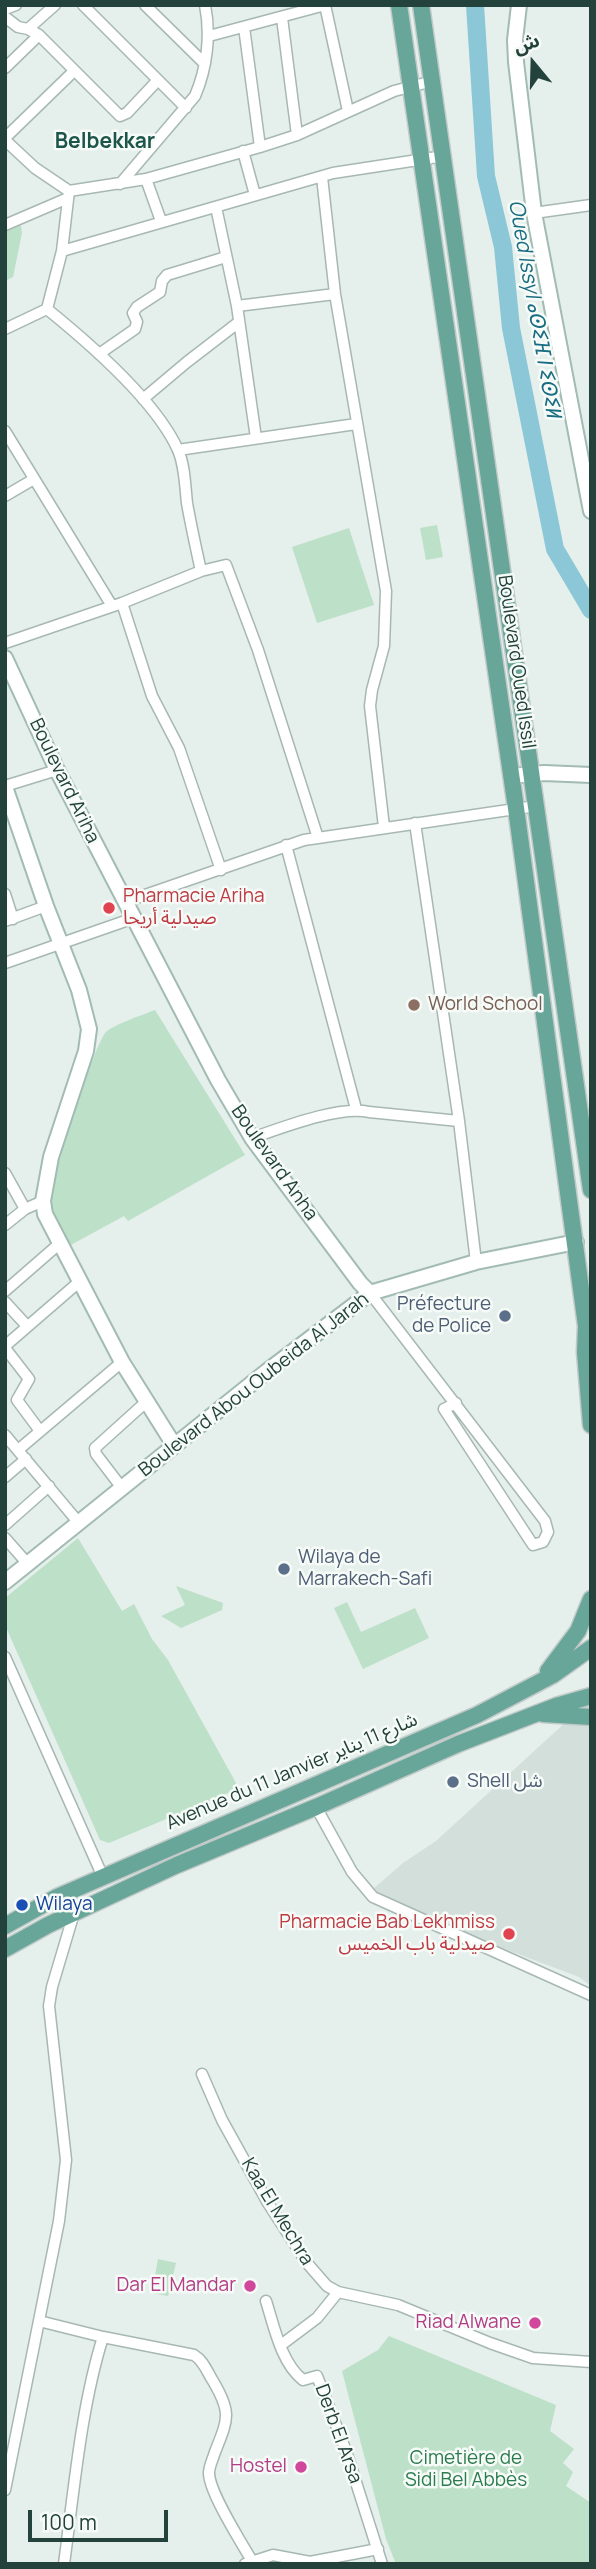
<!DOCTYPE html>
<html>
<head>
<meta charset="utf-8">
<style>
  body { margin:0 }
  #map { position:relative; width:596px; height:2569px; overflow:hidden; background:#e5efeb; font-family:Manrope,"Noto Sans Arabic",sans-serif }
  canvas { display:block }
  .frame { position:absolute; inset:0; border:7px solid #23423b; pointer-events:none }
  .north { position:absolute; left:498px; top:28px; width:70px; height:70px; -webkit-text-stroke:5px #f6fbf8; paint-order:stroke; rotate:341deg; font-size:19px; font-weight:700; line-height:28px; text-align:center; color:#23423b }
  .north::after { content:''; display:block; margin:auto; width:24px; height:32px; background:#23423b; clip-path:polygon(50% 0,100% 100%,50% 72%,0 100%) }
  .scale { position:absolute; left:28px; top:2510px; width:140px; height:32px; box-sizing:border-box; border:4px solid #23423b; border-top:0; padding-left:9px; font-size:21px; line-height:24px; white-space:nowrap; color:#23423b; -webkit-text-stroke:5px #f6fbf8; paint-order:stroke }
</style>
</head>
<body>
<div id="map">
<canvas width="596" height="2569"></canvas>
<div class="frame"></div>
<div class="north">ش</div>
<div class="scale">100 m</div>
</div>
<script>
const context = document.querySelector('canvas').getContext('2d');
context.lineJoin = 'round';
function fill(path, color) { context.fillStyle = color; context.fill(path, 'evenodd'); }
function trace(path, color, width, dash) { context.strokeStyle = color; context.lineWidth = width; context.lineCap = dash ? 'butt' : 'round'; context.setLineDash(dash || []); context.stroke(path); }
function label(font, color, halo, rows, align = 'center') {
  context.font = font + ' Manrope,"Noto Sans Arabic","Noto Sans Tifinagh",sans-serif'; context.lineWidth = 5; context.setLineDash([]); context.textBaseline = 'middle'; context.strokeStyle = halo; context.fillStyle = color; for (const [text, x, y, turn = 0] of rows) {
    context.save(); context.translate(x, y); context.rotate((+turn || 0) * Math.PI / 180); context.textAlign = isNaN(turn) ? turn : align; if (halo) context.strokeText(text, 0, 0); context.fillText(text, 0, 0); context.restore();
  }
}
fill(new Path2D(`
  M567,1721L591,1724V1986L579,1977L365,1896L403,1863L436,1841Z`), '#d3dfda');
fill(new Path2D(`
  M5,215L21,226L22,233L13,277L5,281Z
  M437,525L443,557L426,560L420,528Z
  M349,528L374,605L317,623L292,547Z
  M155,1010L245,1155L128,1221L124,1216L69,1246C61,1230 51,1214 50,1196C49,1180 96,1041 106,1032C113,1025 145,1014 155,1010Z
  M78,1538L122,1611L134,1604L152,1639L168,1660L236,1783L233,1791L109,1843L100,1840L5,1625V1598Z
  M176,1586L223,1603L222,1610L181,1628L161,1616L185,1605Z
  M347,1602L361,1632L415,1608L429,1638L363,1669L334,1608Z
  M158,2259L176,2263L168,2296L152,2293Z
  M389,2336L556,2405L550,2431L574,2449L563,2463L573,2472L566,2486L591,2503V2536L589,2538L591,2540V2564H396L386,2539L342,2371L378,2350Z`), '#bde0c8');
trace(new Path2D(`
  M475,5L486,176L503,247L511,328L555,549L591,610`), '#8bc7d6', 18);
const street = new Path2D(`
  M83,5L186,108
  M145,5L204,63
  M325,5L348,111
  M5,9L16,5
  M5,17L18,27L28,29L39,35L120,116L127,113L158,80
  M282,18L297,135
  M244,27L260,147
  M28,29L55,5
  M209,36L325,5
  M5,68L39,35
  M5,138L74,71
  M5,140L35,168L69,191L146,179L260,147L297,135L394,91L433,81
  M243,151L255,195
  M322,177L335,294L386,591L384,646L372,690L370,706L384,827
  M146,179L161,221
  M120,184L195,96C207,68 211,35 205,5
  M216,207L237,306L256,438
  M534,213L591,205
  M5,225L68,198
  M62,251L333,173L444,156
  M237,306L335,294
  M47,309C89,343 156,401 178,450C185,466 185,486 187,503C191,526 196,548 201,571
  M5,329L47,309L62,251L69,191
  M99,354L135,329L137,322L133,313L137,307L160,292L162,281L167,275L226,257
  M143,399L187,362L239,322
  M5,431L112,606
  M178,450L356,424
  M5,496L34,479
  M122,603L152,696L179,748L221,870
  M5,643L122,603L201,571L226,565L258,650L318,838
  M5,786L57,770
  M415,823L459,1121L476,1262
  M286,845L356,1109
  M5,894L13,919
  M125,902L304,840L536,806
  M5,921L46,906
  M5,963L134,918
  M252,1138C281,1128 340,1105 369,1112L459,1121
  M5,1173L25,1209
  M5,1225L25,1209L43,1201
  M5,1291L59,1244
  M370,1293L545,1521L548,1532L543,1542L533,1545L444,1409L456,1403
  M5,1302L27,1326
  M5,1346L79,1282
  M5,1348L29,1379L17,1400L40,1431
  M5,1435L79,1523
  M18,1450L122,1362
  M5,1477L26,1459
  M122,1488L96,1454L95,1448L146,1402
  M5,1525L49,1486
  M5,1538L27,1563
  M5,1657L103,1877
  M316,1807L352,1872L373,1897L591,1995
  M202,2074L222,2120L268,2203L307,2263L327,2286L338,2292L398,2305L490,2343L533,2358L591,2362
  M266,2301C274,2326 281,2363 303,2380L317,2376L346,2451L382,2564
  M39,2321L103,2337
  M281,2345L317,2318L338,2292
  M5,2490L59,2221L66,2160L49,2006L52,1987L74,1913
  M64,2564C74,2490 81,2407 103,2337L194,2355C204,2361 207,2372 213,2381C232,2413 228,2419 215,2452C213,2459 209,2466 209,2473C209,2492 241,2542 252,2561
  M245,2564L273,2555L310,2562L378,2549`);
const secondary = new Path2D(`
  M519,5L515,40L516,62L534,213L591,511
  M5,658L57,770L218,1080L252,1138L360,1283L370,1293
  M511,776L544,773L591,775
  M5,787L46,906L79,990L89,1029L86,1051L51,1157L43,1201L45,1214L122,1362L174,1445
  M5,1582L266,1372L370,1293L476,1262L576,1242`);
const primary = new Path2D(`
  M399,5L516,808L586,1326L585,1352L591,1425
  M421,5L591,1190
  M548,1671L578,1631L591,1599
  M543,1714L591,1717
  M5,1926L57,1897L477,1715L553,1675L591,1648
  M5,1949L48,1925L177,1865L316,1807L458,1744L556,1706L591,1696`);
trace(street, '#a7b8b3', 13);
trace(secondary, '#a2bbb3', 18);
trace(primary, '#c1cac8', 19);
trace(street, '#fff', 10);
trace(secondary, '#fff', 14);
trace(primary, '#67a699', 16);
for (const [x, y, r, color] of [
  [109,908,7,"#e0444e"],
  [414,1005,7,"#8d6e63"],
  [505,1316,7,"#5c6f8a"],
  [284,1569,7,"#5c6f8a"],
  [453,1782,7,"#5c6f8a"],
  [22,1905,7,"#1a4fb4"],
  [509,1934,7,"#e0444e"],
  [250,2286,7,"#d1479c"],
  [535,2323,7,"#d1479c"],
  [301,2467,7,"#d1479c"]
]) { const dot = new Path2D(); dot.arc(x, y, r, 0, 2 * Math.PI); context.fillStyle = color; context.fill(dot); trace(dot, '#f6fbf8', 2.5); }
label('19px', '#23423b', '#f6fbf8', [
  ["Boulevard Oued Issil",516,662,82],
  ["Boulevard Ariha",64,781,64],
  ["Boulevard Anha",274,1163,55],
  ["Boulevard Abou Oubeida Al Jarah",254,1385,-38],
  ["Avenue du 11 Janvier شارع 11 يناير",292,1772,-23],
  ["Kaa El Mechra",277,2212,59],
  ["Derb El Arsa",338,2434,70]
]);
label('19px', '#be3a42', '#f6fbf8', [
  ["Pharmacie Ariha",123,897],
  ["صيدلية أريحا",123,919],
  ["Pharmacie Bab Lekhmiss",495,1923,"right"],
  ["صيدلية باب الخميس",495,1945,"right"]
], 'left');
label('19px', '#785e54', '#f6fbf8', [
  ["World School",428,1005]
], 'left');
label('19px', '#4e5e75', '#f6fbf8', [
  ["Préfecture",491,1305,"right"],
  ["de Police",491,1327,"right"],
  ["Wilaya de",298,1558],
  ["Marrakech-Safi",298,1580],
  ["Shell شل",467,1782]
], 'left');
label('19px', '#164399', '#f6fbf8', [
  ["Wilaya",36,1905]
], 'left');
label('19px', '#b23c85', '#f6fbf8', [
  ["Dar El Mandar",236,2286],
  ["Riad Alwane",521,2323],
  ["Hostel",287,2467]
], 'right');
label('19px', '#2a7b4d', '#f6fbf8', [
  ["Cimetière de",466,2459],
  ["Sidi Bel Abbès",466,2481]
]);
label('bold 21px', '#1d554a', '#f6fbf8', [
  ["Belbekkar",105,142]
]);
label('italic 21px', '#196c82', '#f6fbf8', [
  ["Oued Issyl ⴰⵙⵉⴼ ⵏ ⵉⵙⵉⵍ",534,309,80]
]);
</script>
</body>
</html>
